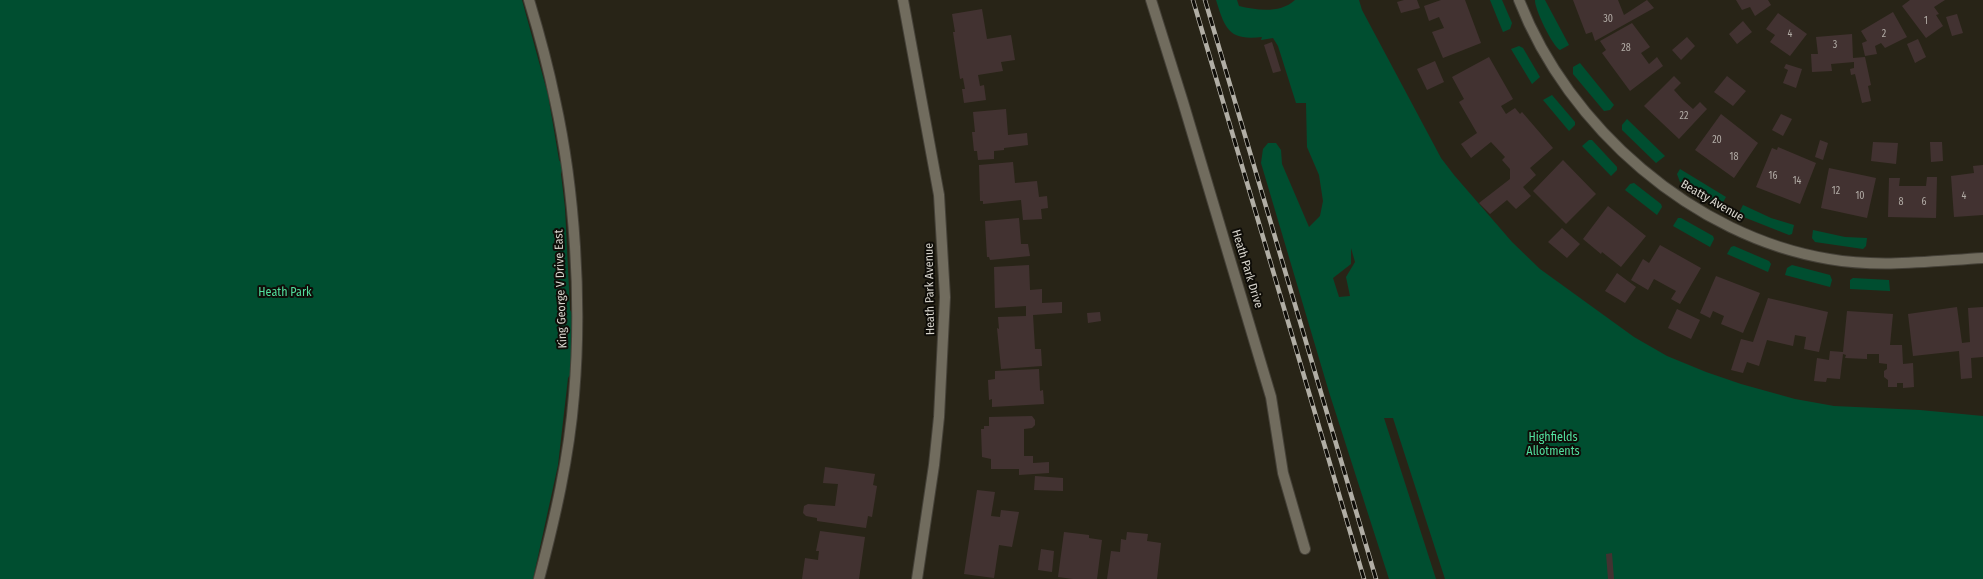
<!DOCTYPE html>
<html>
<head>
<meta charset="utf-8">
<style>
  body { margin:0 }
  canvas { display:block; background:#282417 }
</style>
</head>
<body>
<canvas width="1983" height="579"></canvas>
<script>
const context = document.querySelector('canvas').getContext('2d');
context.lineJoin = 'round';
function fill(path, color) { context.fillStyle = color; context.fill(path, 'evenodd'); }
function trace(path, color, width, dash) { context.strokeStyle = color; context.lineWidth = width; context.lineCap = dash ? 'butt' : 'round'; context.setLineDash(dash || []); context.stroke(path); }
function label(font, color, halo, rows, align = 'center') {
  context.font = font + ' "Fira Sans Condensed",sans-serif'; context.lineWidth = 4; context.setLineDash([]); context.textBaseline = 'middle'; context.strokeStyle = halo; context.fillStyle = color; for (const [text, x, y, turn = 0] of rows) {
    context.save(); context.translate(x, y); context.rotate((+turn || 0) * Math.PI / 180); context.textAlign = isNaN(turn) ? turn : align; if (halo) context.strokeText(text, 0, 0); context.fillText(text, 0, 0); context.restore();
  }
}
fill(new Path2D(`
  M0,0H522L548,95L559,160L563,166L561,174L565,208L570,310L572,313L581,358L568,378L558,465L533,579H0Z
  M1216,0H1237L1239,6C1256,10 1280,14 1295,0H1359L1362,10L1441,158L1454,175L1512,242L1540,269L1634,337L1667,356L1706,372L1741,384L1795,399L1834,406L1920,410L1983,416V579H1445L1393,418H1384L1436,579H1389L1329,392L1261,163L1263,149L1268,143H1276L1281,150L1282,164L1309,227L1320,216L1323,201L1319,175L1307,147L1306,103H1296L1278,46L1273,38L1261,40L1262,37C1228,41 1225,28 1216,0ZM1351,248L1355,262L1346,277L1350,296L1339,297L1333,278L1351,264Z
  M1490,0H1502L1512,23L1510,29L1503,32Z
  M1535,0H1545L1569,45L1560,50C1553,47 1534,8 1535,0Z
  M1519,46L1523,48L1540,77L1532,84L1511,49Z
  M1580,63L1614,105L1610,110L1604,111L1573,74V67Z
  M1552,95L1575,122V125L1569,131L1543,100Z
  M1627,119L1665,156L1656,163L1654,161L1622,130V125Z
  M1589,140H1592L1617,167V170L1611,176L1582,146Z
  M1680,169L1726,197L1722,204L1714,203L1680,182L1677,174Z
  M1634,183L1661,204L1662,207L1657,215L1625,190L1630,184Z
  M1743,205L1771,218L1794,225L1792,234L1789,235L1741,216L1739,213Z
  M1678,218H1681L1713,236L1714,239L1710,247L1673,226Z
  M1813,230L1845,237L1867,238L1866,246L1863,249L1815,242L1812,238Z
  M1734,246L1769,261L1771,264L1768,272L1727,254L1731,247Z
  M1792,265L1830,275L1832,280L1830,287L1785,275L1787,268Z
  M1853,278L1889,280L1890,291L1850,289V280Z`), '#004e30');
fill(new Path2D(`
  M1404,0H1417L1420,8L1401,13L1397,2Z
  M1441,0H1465L1481,43L1443,58L1432,32L1444,28L1439,17L1429,21L1424,6Z
  M1573,0H1618L1624,15L1647,0L1654,8L1595,41L1592,32L1586,34Z
  M1736,0H1768L1771,5L1755,16L1750,7L1742,10Z
  M1910,0H1945L1934,7L1939,14L1936,15L1943,26L1926,38L1902,6Z
  M982,9L987,39L1011,35L1015,60L1001,62L1003,71L978,75L980,86L984,85L986,100L964,103L962,89H965L963,78L960,79L953,32H955L952,14Z
  M1893,12L1907,37L1885,48L1881,43L1875,46L1877,54L1865,56L1862,43L1867,41L1861,31Z
  M1778,13L1807,34L1790,56L1770,42L1775,35L1766,29Z
  M1957,14L1963,33L1952,36L1946,17Z
  M1743,21L1752,32L1737,44L1729,34Z
  M1632,23L1650,47L1641,53L1649,64L1657,57L1663,66L1630,91L1602,53L1606,50L1600,41Z
  M1852,34L1853,58L1865,57L1871,85L1868,86L1871,101L1862,103L1855,74L1851,75L1850,69L1854,68V62L1831,64L1832,71L1812,72L1811,54H1818L1816,37Z
  M1687,37L1695,46L1681,60L1672,50Z
  M1918,39L1926,57L1915,63L1907,44Z
  M1272,42L1281,71L1273,73L1264,45Z
  M1489,57L1513,99L1501,106L1506,114L1515,108L1520,114L1522,112L1553,148L1530,168L1536,175L1523,187L1531,196L1516,209L1507,200L1490,214L1479,203L1510,179V169L1502,160L1505,157L1491,142L1471,158L1461,144L1477,133L1459,102L1464,99L1452,77Z
  M1435,61L1444,82L1427,90L1417,69Z
  M1786,64L1802,69L1796,88L1783,83L1788,70L1784,68Z
  M1674,76L1681,83L1674,90L1683,100L1693,109L1700,102L1707,109L1679,139L1644,106Z
  M1727,76L1746,91L1733,106L1714,92Z
  M1006,109L1008,135L1027,133L1028,145L1004,148V150L994,151V159L978,160L977,151H974L972,132H975L973,112Z
  M1721,114L1758,143L1734,178L1695,150Z
  M1781,114L1792,119L1783,136L1772,130Z
  M1820,140L1828,143L1823,160L1815,157Z
  M1873,142L1898,143L1896,164L1871,161Z
  M1930,142H1942L1943,161L1931,162Z
  M1778,147L1816,163L1800,204L1756,187L1772,148L1777,150Z
  M1563,160L1596,194L1566,224L1533,191Z
  M1013,162L1015,183L1037,181L1039,197L1047,196L1048,208L1041,209L1042,219L1023,220L1021,200L983,204V201H980L979,165Z
  M1983,165V215L1954,217L1951,176L1974,173L1973,166Z
  M1829,168L1876,178L1867,218L1821,208Z
  M1927,177H1937L1936,218L1888,217L1889,178H1900L1899,186H1926Z
  M1608,206L1646,236L1621,267L1602,252L1601,254L1583,239Z
  M1019,218L1021,244H1028L1030,256L990,260L989,257H987L985,221Z
  M1562,228L1580,244L1567,258L1548,242Z
  M1660,245L1701,268L1680,304L1671,299L1676,291L1654,279L1648,290L1631,280L1643,259L1649,263Z
  M1029,265L1030,290L1042,289V303L1062,302V313L1033,315L1035,349H1041L1042,366L1001,369L997,328L999,329L998,317L1026,316V306L995,308L994,267Z
  M1617,273L1636,287L1625,303L1605,291Z
  M1716,276L1760,293L1743,333L1721,324L1724,316L1713,311L1710,318L1700,313Z
  M1768,298L1828,312L1819,352L1804,349L1806,337L1795,335L1793,346L1767,340L1759,366L1747,362L1743,373L1731,370L1741,339L1753,342Z
  M1957,307L1962,343L1970,342L1968,308L1983,307V357L1971,358L1972,378L1961,379L1959,351L1913,356L1908,314Z
  M1677,309L1700,320L1691,339L1668,328Z
  M1847,311L1893,314L1890,345H1902L1903,364L1913,363L1914,387L1903,388V383H1897V387H1888V380L1884,377V371L1887,369V364L1879,363V354H1867V359L1845,358L1846,355L1843,354L1840,379L1827,378L1826,382L1814,381L1817,358L1829,360L1830,351L1843,352Z
  M1100,312L1101,321L1088,323L1087,313Z
  M1039,369L1040,391L1043,390L1044,404L992,407V399L989,400L988,380L995,379V371Z
  M1032,416L1035,420V425L1032,428L1024,429V456H1033V463L1049,462V473L1019,475V469H991V459L982,457L981,429H984V426H989V417Z
  M825,467L875,474L873,485L877,486L872,517L868,516L866,528L817,521V518L806,516L803,513L804,506L808,504L835,506L838,484L823,483Z
  M1035,476L1063,478V491L1034,490Z
  M977,490L995,492L991,516L1000,517L1001,510L1019,512L1012,547L999,545L994,578L964,574Z
  M820,531L865,537L859,579H802L805,558L818,560L819,551H816Z
  M1064,532L1089,535V538L1102,540L1097,579H1073L1058,577Z
  M1127,532L1148,534L1147,541L1161,543L1157,579H1107L1111,551L1120,552L1121,539L1126,540Z
  M1041,549L1054,551L1052,572L1038,570Z
  M1612,553L1614,579H1608L1606,554Z`), '#423231');
const street = new Path2D(`
  M529,0C539,33 548,66 555,100C575,190 582,303 574,395C569,458 555,518 539,579
  M1151,0L1183,102L1271,397L1283,473L1305,549
  M1519,0C1568,127 1694,237 1829,259C1880,268 1932,261 1983,258`);
const secondary = new Path2D(`
  M903,0L939,195L945,297L939,417L934,465L917,579`);
trace(street, '#454138', 12);
trace(secondary, '#454138', 12);
trace(street, '#716c5e', 10);
trace(secondary, '#716c5e', 10);
const rail = new Path2D(`
  M1193,0L1364,579
  M1205,0L1376,579`);
trace(rail, '#b1aea5', 4.5);
trace(rail, '#0f0d08', 3, [9]);
label('10px', '#b2aca6', null, [
  ["30",1608,19],
  ["1",1926,21],
  ["4",1790,34],
  ["2",1884,34],
  ["3",1835,45],
  ["28",1626,48],
  ["22",1684,116],
  ["20",1717,140],
  ["18",1734,157],
  ["16",1773,176],
  ["14",1797,181],
  ["12",1836,191],
  ["10",1860,196],
  ["4",1964,196],
  ["8",1901,202],
  ["6",1924,202]
]);
label('12px', '#d8d5cd', '#0f0d08', [
  ["Beatty Avenue",1712,201,30],
  ["Heath Park Drive",1247,269,73],
  ["King George V Drive East",561,289,-92],
  ["Heath Park Avenue",930,289,-91]
]);
label('12px', '#51de9d', '#0f0d08', [
  ["Heath Park",285,293],
  ["Highfields",1553,438],
  ["Allotments",1553,452]
]);
</script>
</body>
</html>
